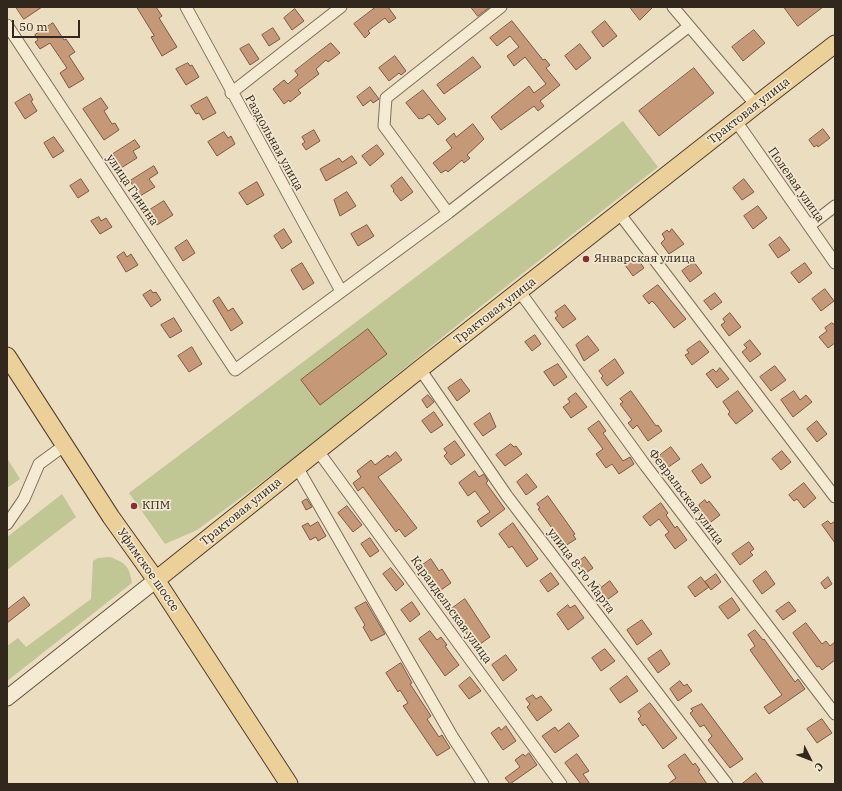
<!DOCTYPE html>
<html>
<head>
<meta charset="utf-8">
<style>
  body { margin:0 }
  #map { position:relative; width:842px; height:791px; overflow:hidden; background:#eaddc0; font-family:"IBM Plex Serif",serif }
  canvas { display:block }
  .frame { position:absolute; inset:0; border:8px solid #32271d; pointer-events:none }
  .north { position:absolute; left:790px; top:739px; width:40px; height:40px; -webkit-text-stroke:3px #f2e7cf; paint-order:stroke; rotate:132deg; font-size:11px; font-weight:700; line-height:16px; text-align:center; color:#32271d }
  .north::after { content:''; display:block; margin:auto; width:14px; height:18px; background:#32271d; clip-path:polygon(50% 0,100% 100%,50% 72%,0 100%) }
  .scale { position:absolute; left:12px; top:20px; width:68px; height:18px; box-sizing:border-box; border:2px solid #32271d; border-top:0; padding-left:5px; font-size:12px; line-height:14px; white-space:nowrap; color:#32271d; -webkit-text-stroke:3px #f2e7cf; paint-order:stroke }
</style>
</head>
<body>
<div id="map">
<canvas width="842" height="791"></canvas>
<div class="frame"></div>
<div class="north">С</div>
<div class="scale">50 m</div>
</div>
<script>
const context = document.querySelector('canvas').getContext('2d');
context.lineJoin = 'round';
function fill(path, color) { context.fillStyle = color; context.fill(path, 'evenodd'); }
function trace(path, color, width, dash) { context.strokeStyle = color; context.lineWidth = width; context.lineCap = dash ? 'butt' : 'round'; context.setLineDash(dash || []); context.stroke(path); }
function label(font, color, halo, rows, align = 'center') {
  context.font = font + ' "IBM Plex Serif",serif'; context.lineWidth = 3.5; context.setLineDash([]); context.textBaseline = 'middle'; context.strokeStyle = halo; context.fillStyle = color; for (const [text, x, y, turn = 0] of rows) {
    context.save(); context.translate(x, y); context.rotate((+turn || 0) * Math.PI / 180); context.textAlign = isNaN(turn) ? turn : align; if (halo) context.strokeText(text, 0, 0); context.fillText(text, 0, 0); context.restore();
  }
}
fill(new Path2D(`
  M623,121L658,167L466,318L297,456L197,530L165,544L129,493Z
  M7,458L20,479L7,488Z
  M62,494L76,517L7,570V537Z
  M110,557C126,563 129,566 132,583L7,681V646L18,638L26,647L91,599L93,561L98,558Z`), '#c1c695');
const building = new Path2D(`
  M16,7H42L24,19Z
  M137,7H156L162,16L159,18L177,47L162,56L151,37L154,36Z
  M376,7H388L396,18L389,23L385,18L382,20L368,31L370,33L365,38L354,24Z
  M471,7H490L478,16Z
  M630,7H653L640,20Z
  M784,7H823L798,26Z
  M295,9L304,21L292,30L284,18Z
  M512,21L543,60L545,59L550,65L546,68L560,85L540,101L544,106L538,111L534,106L501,130L491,117L529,86L534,93L546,84L525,57L514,66L507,56L519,47L510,36L497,46L490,38Z
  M605,21L617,36L603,47L592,32Z
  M53,23L64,40L66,39L75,52L69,56L84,79L69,88L60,73L67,68L50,43L40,49L35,42L38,40L35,35Z
  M273,28L280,39L269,46L262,35Z
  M754,30L765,43L743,61L732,47Z
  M331,43L340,53L328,62L326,60L316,69L319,74L298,90L301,93L290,102L289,100L284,104L273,89L284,80L288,84L298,75L295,71Z
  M249,44L259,59L250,65L240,49Z
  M580,44L591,58L576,70L565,56Z
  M395,56L406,71L401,75L399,73L389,81L379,68Z
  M473,57L481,67L444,94L437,85Z
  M188,63L190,66L192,65L199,77L186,85L176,69Z
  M694,68L714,93L659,136L639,111Z
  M370,87L379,99L373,103L371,100L363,106L357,97Z
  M423,90L446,119L438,125L429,114L422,119L421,118L419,119L406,103Z
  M30,94L33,100L31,101L37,111L25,119L15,103Z
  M207,97L216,113L203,120L199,113L196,114L191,106Z
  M101,98L108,108L104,111L112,124L115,123L119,130L104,140L83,109Z
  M473,124L484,139L467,155L470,158L464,163L462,160L448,172L446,170L441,173L433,163L452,148L446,140L454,133L456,137Z
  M823,129L830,138L818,147L817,145L814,147L809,140Z
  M314,130L320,141L306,150L302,144L305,142L302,137Z
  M224,132L228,138L231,136L235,144L217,156L208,142Z
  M54,137L64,151L53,158L44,143Z
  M135,140L140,147L133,151L137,158L121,168L113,154Z
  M377,145L384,154L370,166L362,156Z
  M352,156L357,163L326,181L320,169L339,158L342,162Z
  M154,166L158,173L149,179L155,187L140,196L130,181Z
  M402,177L413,192L401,201L393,191L394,190L391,186Z
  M81,179L89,191L78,198L70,186Z
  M744,179L754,192L742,200L733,188Z
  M257,182L264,195L247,205L239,193Z
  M347,192L356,206L340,216L334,200Z
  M164,201L173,215L157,225L148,211Z
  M758,206L767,218L753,229L744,216Z
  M99,217L101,221L106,218L112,227L100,234L91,221Z
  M367,225L374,236L358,246L351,234Z
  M284,229L292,242L282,249L274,236Z
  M672,229L684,244L669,254L661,243L665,239L662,234L667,230L669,232Z
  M780,237L790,250L778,258L769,245Z
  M187,240L195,253L183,261L175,248Z
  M124,252L127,257L131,254L138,265L126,272L117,257Z
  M636,257L644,268L633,276L625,265Z
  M694,262L702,273L690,282L682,271Z
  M302,263L314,283L303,290L291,270Z
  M805,263L812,273L799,283L791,273Z
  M658,285L686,319L674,328L656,305L652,301L649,304L643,296Z
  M825,289L834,301L821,311L812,299Z
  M151,290L153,293L156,292L161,300L151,307L143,295Z
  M715,293L722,302L711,310L704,301Z
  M219,297L228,311L233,308L243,323L231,331L213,301Z
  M565,305L576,319L563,328L555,318L558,316L555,312Z
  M730,313L741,327L729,336L721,325L725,322L723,319Z
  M174,318L182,331L170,338L161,325Z
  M832,323L835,325V343L828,348L819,337L827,331L825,328Z
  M368,329L387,354L320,405L301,380Z
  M535,335L541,344L532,351L525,342Z
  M588,336L599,350L584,361L576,345Z
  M750,340L761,354L750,362L742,352L747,348L744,345Z
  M700,341L709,352L692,365L685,355L689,353L687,350Z
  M192,347L202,364L189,372L178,356Z
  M615,359L624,373L607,386L601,378L603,376L599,371Z
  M558,364L567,377L554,386L544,372Z
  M775,366L786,380L771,391L760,377Z
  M720,368L729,379L717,388L706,374L713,369L716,372Z
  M461,379L470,391L457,401L448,388Z
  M631,391L656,426L658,425L662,431L648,441L637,425L633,429L628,423L632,420L620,404L623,402L620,399Z
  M738,391L753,411L736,424L728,414L730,412L723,402Z
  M794,391L800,400L806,395L812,402L793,417L781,400Z
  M576,393L587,407L571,418L563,407L570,402L568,399Z
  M428,395L434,402L427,408L422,400Z
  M434,412L443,425L431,433L422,421Z
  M490,413L496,427L483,436L474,424Z
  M599,421L606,431L603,433L623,461L630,457L634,464L619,474L612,464L606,468L596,454L603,449L588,429Z
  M817,421L827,434L817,442L807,429Z
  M455,441L465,455L451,465L444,456L447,453L444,449Z
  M511,444L514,447L516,446L522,454L505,466L496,455Z
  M671,447L680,459L667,468L659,456Z
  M782,451L791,462L781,470L772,459Z
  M396,452L402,460L378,477L417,528L405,537L399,529L396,532L363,487L358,491L353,483L361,477L357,471L371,460L375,465L388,455L389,457Z
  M702,464L711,477L701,484L692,471Z
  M475,471L479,477L484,474L488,481L486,483L505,509L481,527L477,521L490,512L475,491L468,496L459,483Z
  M527,474L537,487L526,495L517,482Z
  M804,483L816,498L804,508L797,499L794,501L789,495Z
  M548,496L575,534L573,535L576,539L565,546L538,509L540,508L537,504Z
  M307,499L312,507L306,510L302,502Z
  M705,500L707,503L709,501L720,515L707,525L697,510L700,507L699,505Z
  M661,503L668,513L666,515L675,528L677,526L687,540L675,549L665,535L669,532L659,519L650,526L643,517Z
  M347,506L362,525L353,532L338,513Z
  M828,521L831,524L835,521V543L822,525Z
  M318,522L326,536L318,541L316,537L310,540L302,526L308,523L310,526Z
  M513,523L538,559L527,567L512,546L509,548L499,534Z
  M370,538L379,551L370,557L361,544Z
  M749,542L754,549L750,552L753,555L740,565L732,554Z
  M585,557L593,568L583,575L575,564Z
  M431,559L439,571L442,569L451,583L441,590L440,588L437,590L425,574L422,576L417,569Z
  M391,568L404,584L396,591L383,574Z
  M766,571L775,584L762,594L753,581Z
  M551,573L559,584L548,592L540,581Z
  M716,574L721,582L711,590L705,582Z
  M701,577L709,587L695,597L688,587Z
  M828,577L832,584L825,589L821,583Z
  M610,581L618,592L604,602L594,588L599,584L601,587Z
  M24,597L30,605L7,623V610Z
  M732,598L740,610L728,619L719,607Z
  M465,599L490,637L476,647L450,610Z
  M366,602L385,634L371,641L363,627L365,625L355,608Z
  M412,602L420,614L410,622L401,610Z
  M789,602L796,611L783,620L776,611Z
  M568,605L570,608L575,605L584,618L568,630L557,614Z
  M642,620L652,634L637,645L627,630Z
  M806,623L822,644L826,641L830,646L835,642V660L822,670L819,666L817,667L793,633Z
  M755,630L763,640L764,639L795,682L798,679L805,689L769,714L764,707L782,695L750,650L755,646L748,635Z
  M430,631L437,640L441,637L447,645L445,646L459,665L445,676L419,639Z
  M605,649L615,661L601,671L592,658Z
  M661,650L670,664L658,673L648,659Z
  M506,655L517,670L503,681L492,665Z
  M401,663L412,683L410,684L431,716L427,719L439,737L442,735L450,748L437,756L403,706L408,703L400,690L398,692L386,673Z
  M627,676L638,691L620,703L610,689Z
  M470,677L481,691L469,699L459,686Z
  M680,681L684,686L687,684L692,691L678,701L670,689Z
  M533,695L536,699L541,696L552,710L537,721L527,707L530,704L526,699Z
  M650,703L677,738L663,749L645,724L643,726L638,719L641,716L638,712Z
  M702,704L743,759L730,768L708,740L712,736L704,725L700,727L690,713L693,711L691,709Z
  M822,719L832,733L817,743L807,729Z
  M569,723L579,736L555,753L542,736L555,727L558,731Z
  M506,726L516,741L503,750L491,733L499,727L501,730Z
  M529,753L537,765L510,784L505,778L520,767L515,760L523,754L525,756Z
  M577,754L589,771L583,774L590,784H581L565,763Z
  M685,754L693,765L695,763L700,770L698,771L707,784H668L676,778L668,766Z
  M756,773L764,784H742Z`);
fill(building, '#c59878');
trace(building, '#7e5941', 1);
const minor = new Path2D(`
  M186,7L341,291
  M673,7L756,105
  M7,25L235,370L448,213L688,27
  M231,93L341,7
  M736,121L835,263
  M448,213L384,126L386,98L501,7
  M619,213L835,497
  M809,226L835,206
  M520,292L645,465L835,714
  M420,369L507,496L727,784
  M318,451L561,784
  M297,467L452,736L483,784
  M7,524L24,499L39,464L65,445`);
const secondary = new Path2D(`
  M7,698L156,580`);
const primary = new Path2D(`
  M7,356L111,517L156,580L289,784
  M156,580L420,369L756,105L835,44`);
trace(minor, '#816e59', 13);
trace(secondary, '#634f3d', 17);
trace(primary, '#4f3d2e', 19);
trace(minor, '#f5ebd2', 11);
trace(secondary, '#f5ebd2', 15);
trace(primary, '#ebd199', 17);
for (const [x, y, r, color] of [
  [586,259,4,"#8b2e2f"],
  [134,506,4,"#8b2e2f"]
]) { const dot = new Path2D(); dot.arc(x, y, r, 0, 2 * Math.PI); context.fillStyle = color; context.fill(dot); trace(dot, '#f2e7cf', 1.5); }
label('12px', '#32271d', '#f2e7cf', [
  ["Трактовая улица",749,111,-38],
  ["Раздольная улица",274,143,61],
  ["Полевая улица",796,185,55],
  ["улица Гинина",132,190,56],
  ["Трактовая улица",495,311,-38],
  ["Февральская улица",686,497,53],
  ["Трактовая улица",241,512,-39],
  ["Уфимское шоссе",148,570,55],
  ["улица 8-го Марта",581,571,53],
  ["Караидельская улица",451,610,54]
]);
label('12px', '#32271d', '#f2e7cf', [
  ["Январская улица",594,259],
  ["КПМ",142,506]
], 'left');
</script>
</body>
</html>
